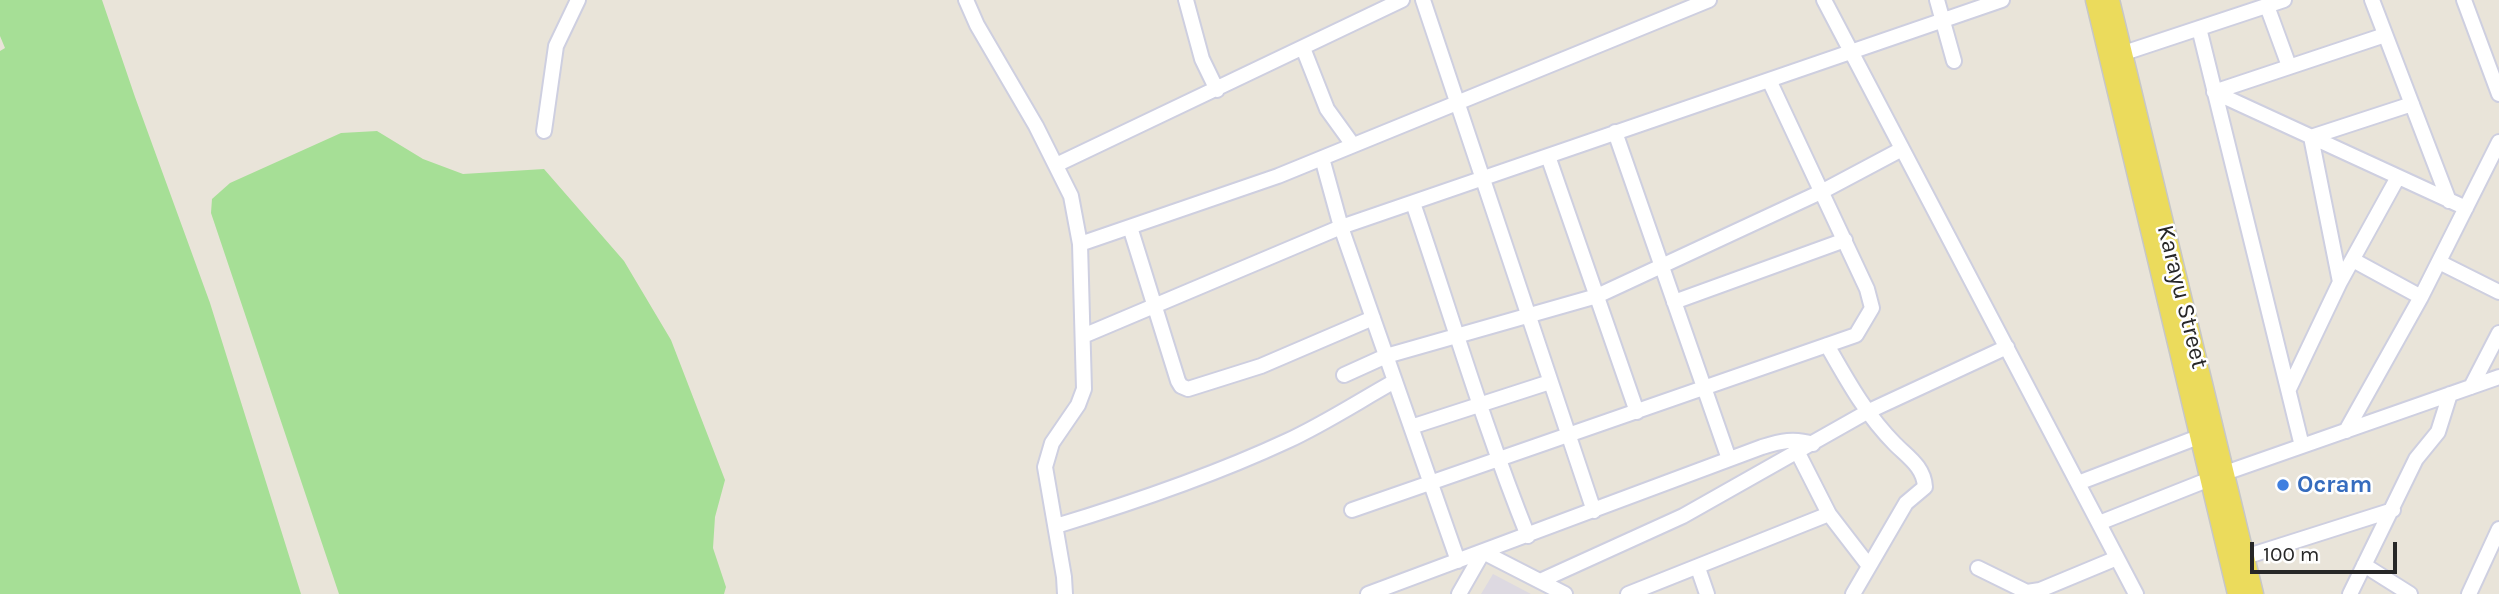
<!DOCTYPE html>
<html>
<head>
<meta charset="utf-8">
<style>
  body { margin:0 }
  #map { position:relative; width:2499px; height:594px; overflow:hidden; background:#e9e4d9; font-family:Karla,sans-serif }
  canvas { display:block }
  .scale { position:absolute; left:2250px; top:542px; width:147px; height:32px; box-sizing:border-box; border:4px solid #272727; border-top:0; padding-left:9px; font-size:21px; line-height:24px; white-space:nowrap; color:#272727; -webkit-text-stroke:5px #fff; paint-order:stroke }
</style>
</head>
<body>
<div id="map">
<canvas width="2499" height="594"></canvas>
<div class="scale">100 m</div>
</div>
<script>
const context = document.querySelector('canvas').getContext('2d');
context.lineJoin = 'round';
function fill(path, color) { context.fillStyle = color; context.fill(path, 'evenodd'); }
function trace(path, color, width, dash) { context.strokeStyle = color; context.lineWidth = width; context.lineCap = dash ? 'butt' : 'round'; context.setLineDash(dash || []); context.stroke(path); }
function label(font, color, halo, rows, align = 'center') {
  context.font = font + ' Karla,sans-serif'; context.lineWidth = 5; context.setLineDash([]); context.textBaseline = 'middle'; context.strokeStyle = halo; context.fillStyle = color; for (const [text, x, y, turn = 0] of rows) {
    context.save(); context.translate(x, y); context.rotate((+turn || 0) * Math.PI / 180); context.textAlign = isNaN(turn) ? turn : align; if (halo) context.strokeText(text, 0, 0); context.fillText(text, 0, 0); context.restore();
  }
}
fill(new Path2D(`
  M1493,574L1531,594H1481Z`), '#ddd9e1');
fill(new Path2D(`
  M0,0H102L135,97L210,303L301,594H0V51L5,48L0,36Z
  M377,131L423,159L463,174L544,169L624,261L671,340L725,480L715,517L713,548L726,587L724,594H339L211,213L212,199L230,183L341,133Z`), '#a6df96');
const minor = new Path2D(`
  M966,0L977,25L1036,126L1071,196L1080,244L1084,389L1078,405L1052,443L1045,467L1064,577L1065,594
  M1186,0L1202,59L1217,90
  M1423,0L1594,511
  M1824,0L2136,594
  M1937,0L1954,61
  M2372,0L2449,201
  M2464,0L2499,94
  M2267,6L2289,66
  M2199,28L2302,446
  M1303,48L1327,109L1353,145
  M2121,54L2284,0
  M2214,92L2466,208
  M2214,92L2385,35
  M544,131L556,46L578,0
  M1615,132L1729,459
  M1548,156L1637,412
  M1322,158L1341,227L1458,561
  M1056,165L1402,0
  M1413,203C1451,314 1484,427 1528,536
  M1130,227L1178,381L1181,386L1188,389L1261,366L1373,318
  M1080,244L1278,176L1709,0
  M2353,260L2421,297
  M2439,262L2499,292
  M2340,282L2311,137L2412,104
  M1674,302L1845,240
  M1083,336L1341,227L2002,0
  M1827,345C1847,380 1866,415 1895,444C1908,457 1924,467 1925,487L1906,503L1853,594
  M1344,375L1386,356L1597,296L1823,191L1902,149
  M2471,387L2499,333
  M2289,389L2340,282L2398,177
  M1411,427L1550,382
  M2346,431L2421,297L2499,142
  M1798,453L1829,514L1869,566
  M2078,483L2201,436
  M1352,510L1856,335L1872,308L1867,289L1769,80
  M2099,523L2225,473L2499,377
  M1056,526C1135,502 1212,476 1287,441C1324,424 1359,401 1395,381
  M2245,557L2393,510
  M2364,565L2410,594
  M1698,568L1707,594
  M1978,568L2027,592L2040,590L2117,558
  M1540,581L1683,516L1867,412L2007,347
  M1368,594L1762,447C1781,441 1794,438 1813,444
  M1459,594L1483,552L1565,594
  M1628,594L1829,514
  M2350,594L2416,459L2438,432L2450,394
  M2469,594L2499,529`);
const major = new Path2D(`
  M2095,0L2237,594
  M2110,0L2254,594`);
trace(minor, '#cecfe0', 18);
trace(major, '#c7c7c7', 21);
trace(minor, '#fff', 14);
trace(major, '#ebdb5c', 18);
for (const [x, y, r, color] of [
  [2283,485,7,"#3f7fe0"]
]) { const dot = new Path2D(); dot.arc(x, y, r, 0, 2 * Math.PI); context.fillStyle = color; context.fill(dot); trace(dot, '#fff', 2.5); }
label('24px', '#272727', '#fff', [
  ["Karayu Street",2182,297,76]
]);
label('bold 24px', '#366cbe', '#fff', [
  ["Ocram",2297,485]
], 'left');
</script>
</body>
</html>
